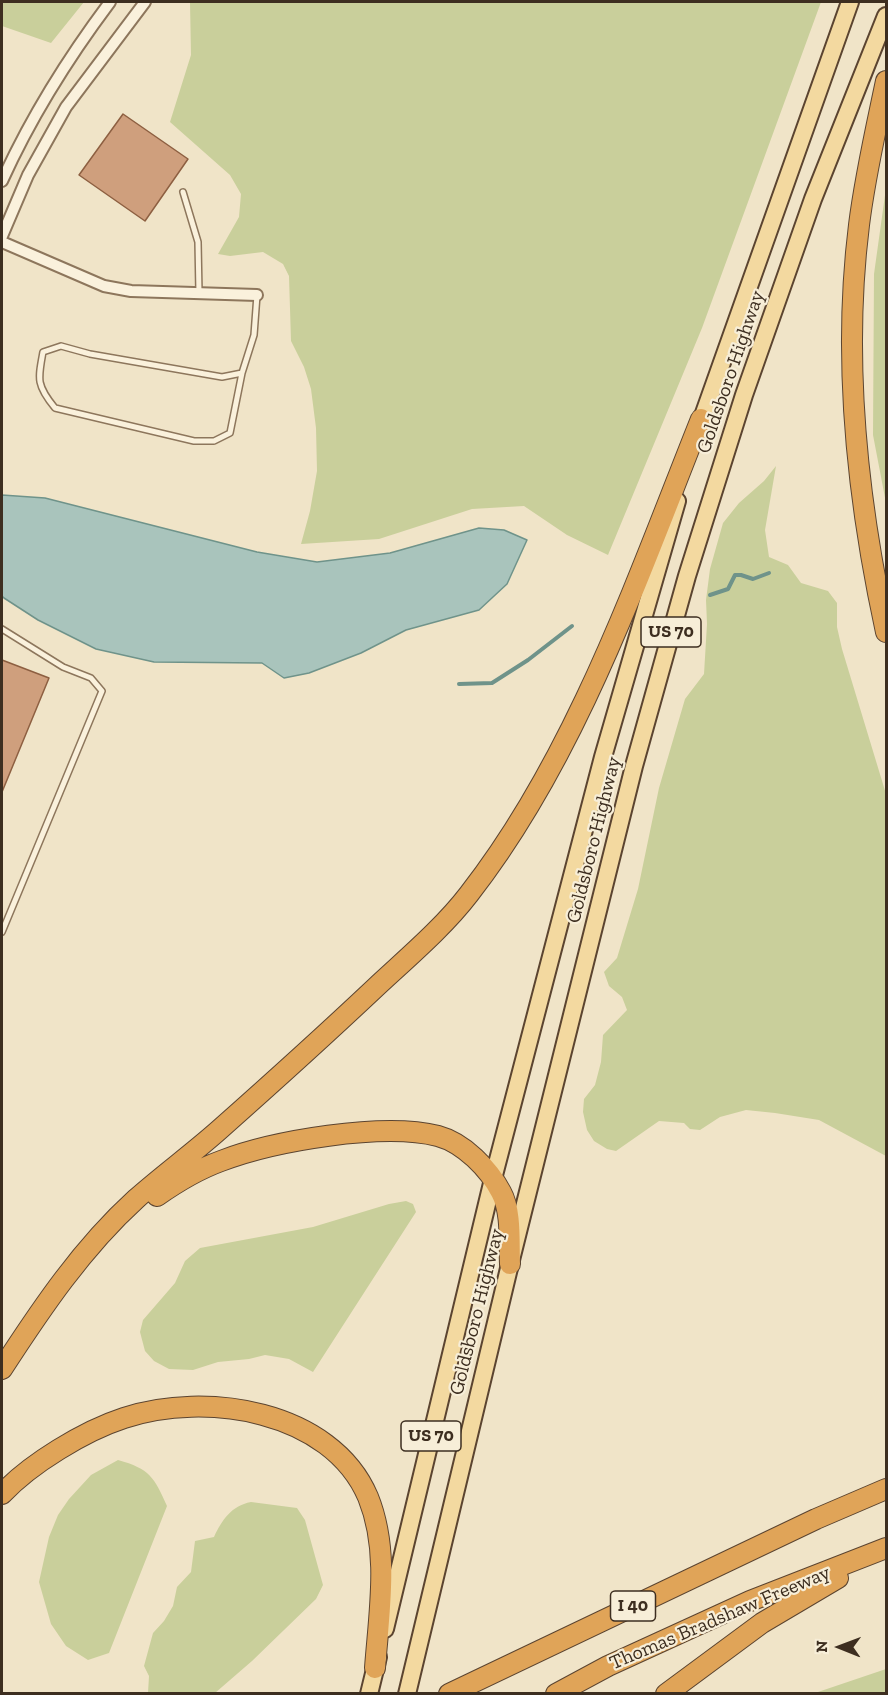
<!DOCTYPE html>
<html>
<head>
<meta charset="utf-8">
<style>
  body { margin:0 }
  #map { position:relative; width:888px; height:1695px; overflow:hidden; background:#f0e4c8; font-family:"Zilla Slab",serif }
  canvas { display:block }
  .frame { position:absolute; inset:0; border:3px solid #3d2e20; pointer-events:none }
  .north { position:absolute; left:810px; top:1617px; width:60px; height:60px; -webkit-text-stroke:4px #f7eed8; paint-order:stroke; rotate:271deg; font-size:16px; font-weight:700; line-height:24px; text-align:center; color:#3d2e20 }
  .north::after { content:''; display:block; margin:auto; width:21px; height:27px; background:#3d2e20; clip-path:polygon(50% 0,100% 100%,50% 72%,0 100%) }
</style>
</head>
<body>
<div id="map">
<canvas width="888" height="1695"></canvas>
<div class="frame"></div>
<div class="north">N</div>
</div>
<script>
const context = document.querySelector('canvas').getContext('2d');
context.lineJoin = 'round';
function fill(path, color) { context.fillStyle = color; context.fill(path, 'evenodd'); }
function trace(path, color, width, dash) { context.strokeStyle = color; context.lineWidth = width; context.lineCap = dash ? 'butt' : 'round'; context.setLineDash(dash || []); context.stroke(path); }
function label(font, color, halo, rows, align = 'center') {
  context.font = font + ' "Zilla Slab",serif'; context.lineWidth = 4.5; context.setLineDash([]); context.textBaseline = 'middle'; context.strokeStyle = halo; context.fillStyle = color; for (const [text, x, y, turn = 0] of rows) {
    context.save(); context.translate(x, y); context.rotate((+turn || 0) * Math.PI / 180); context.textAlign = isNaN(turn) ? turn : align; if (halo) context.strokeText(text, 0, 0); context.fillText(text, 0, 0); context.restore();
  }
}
fill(new Path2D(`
  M2,2H84L51,43L2,26Z
  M190,2H821L702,328L608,555L567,535L524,506L472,509L379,539L301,544L310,511L317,471L316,428L311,389L304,367L291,341L289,276L283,264L263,252L230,256L218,254L239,217L241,194L230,175L170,122L191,55Z
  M886,188V503L873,435L874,274Z
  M776,466L765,530L769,557L788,565L801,583L828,591L837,603V627L842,649L886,794V1156L819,1120L775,1113L746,1110L720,1117L700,1130L690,1129L684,1123L659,1121L616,1151L607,1149L594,1141L587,1130L583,1112L584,1099L595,1085L601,1062L603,1035L627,1010L622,997L609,986L604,972L617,958L638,889L659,788L685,699L704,674L707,624L706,600L710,569L723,523L739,503L764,481Z
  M406,1201L413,1204L416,1212L313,1372L289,1359L265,1355L249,1359L218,1362L193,1370L169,1369L154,1361L145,1351L140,1332L143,1320L175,1283L185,1261L200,1248L313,1227L389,1204Z
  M118,1460C150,1469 154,1477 167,1506L109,1653L88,1660L66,1646L51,1624L39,1582L49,1537L58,1515L69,1499L91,1475Z
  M251,1502L297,1508L305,1520L323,1585L316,1599L252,1661L215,1693H148L149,1676L144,1666L153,1633L164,1621L173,1606L177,1587L191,1572L195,1541L214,1537C222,1520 231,1506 251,1502Z
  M886,1669V1693H815Z`), '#c9cf9b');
const water = new Path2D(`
  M2,495L45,498L257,552L317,562L390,553L479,528L504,530L527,540L507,584L479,610L406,630L361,653L309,673L284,678L262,663L154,662L96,649L38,620L4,598L2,596Z`);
fill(water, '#a9c4bc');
trace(water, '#6f938a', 1.5);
trace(new Path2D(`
  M710,595L728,589L735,575H741L753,579L769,573
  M459,684L492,683L528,660L572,626`), '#6f938a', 4);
const building = new Path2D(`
  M123,114L188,159L145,221L79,175Z
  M2,660L49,678L2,792Z`);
fill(building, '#cf9f7d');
trace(building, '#8d5f41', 1.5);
const service = new Path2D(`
  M183,192L198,242L199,293
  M242,373L230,433L214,441H194L55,408C36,385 38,379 43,352L61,346L90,354L222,377L242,373L254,335L257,295
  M2,629L63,667L91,678L102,691L2,932`);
const minor = new Path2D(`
  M2,181C31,117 68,58 110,2
  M2,236L28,175L66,107L145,2
  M2,242L104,286L131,291L257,295`);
const primary = new Path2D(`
  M698,430L850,2
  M385,1629L493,1179L603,757L677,501
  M369,1694L378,1657
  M407,1694L510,1264L634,766L687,576L744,395L813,199L886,16`);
const motorway = new Path2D(`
  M886,81C876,129 865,176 859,225C842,361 857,499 886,632
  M157,1196C177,1182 199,1169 221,1161C273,1141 383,1122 438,1136C464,1143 489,1169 501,1192C512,1212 509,1242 510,1264
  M2,1369C41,1309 82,1248 136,1199C163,1175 192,1154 219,1130C272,1083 324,1036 375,988C406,959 443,928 469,894C576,757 637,579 701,419
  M2,1494C30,1464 84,1431 124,1418C205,1391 331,1410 368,1497C390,1551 379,1612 375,1668
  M449,1694L816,1519L886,1489
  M556,1694L608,1666L750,1601L886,1548
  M666,1694L762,1623L838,1578`);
trace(service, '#8d765c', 8);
trace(minor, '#8d765c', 14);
trace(primary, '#5b4430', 20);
trace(motorway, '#5b4430', 22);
trace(service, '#faf1dc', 5);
trace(minor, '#faf1dc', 10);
trace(primary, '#f3d9a0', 16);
trace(motorway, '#e0a458', 20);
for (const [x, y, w] of [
  [671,632,60],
  [431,1436,60],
  [633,1606,45]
]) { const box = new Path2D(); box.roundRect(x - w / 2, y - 15, w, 30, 4.5); context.fillStyle = '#f7eed8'; context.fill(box); trace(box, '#3d2e20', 1.5); }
label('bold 18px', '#3d2e20', null, [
  ["US 70",671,632],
  ["US 70",431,1436],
  ["I 40",633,1606]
]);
label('20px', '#3d2e20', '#f7eed8', [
  ["Goldsboro Highway",731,372,-71],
  ["Goldsboro Highway",594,840,-76],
  ["Goldsboro Highway",477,1312,-76],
  ["Thomas Bradshaw Freeway",720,1618,-23]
]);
</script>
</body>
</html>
